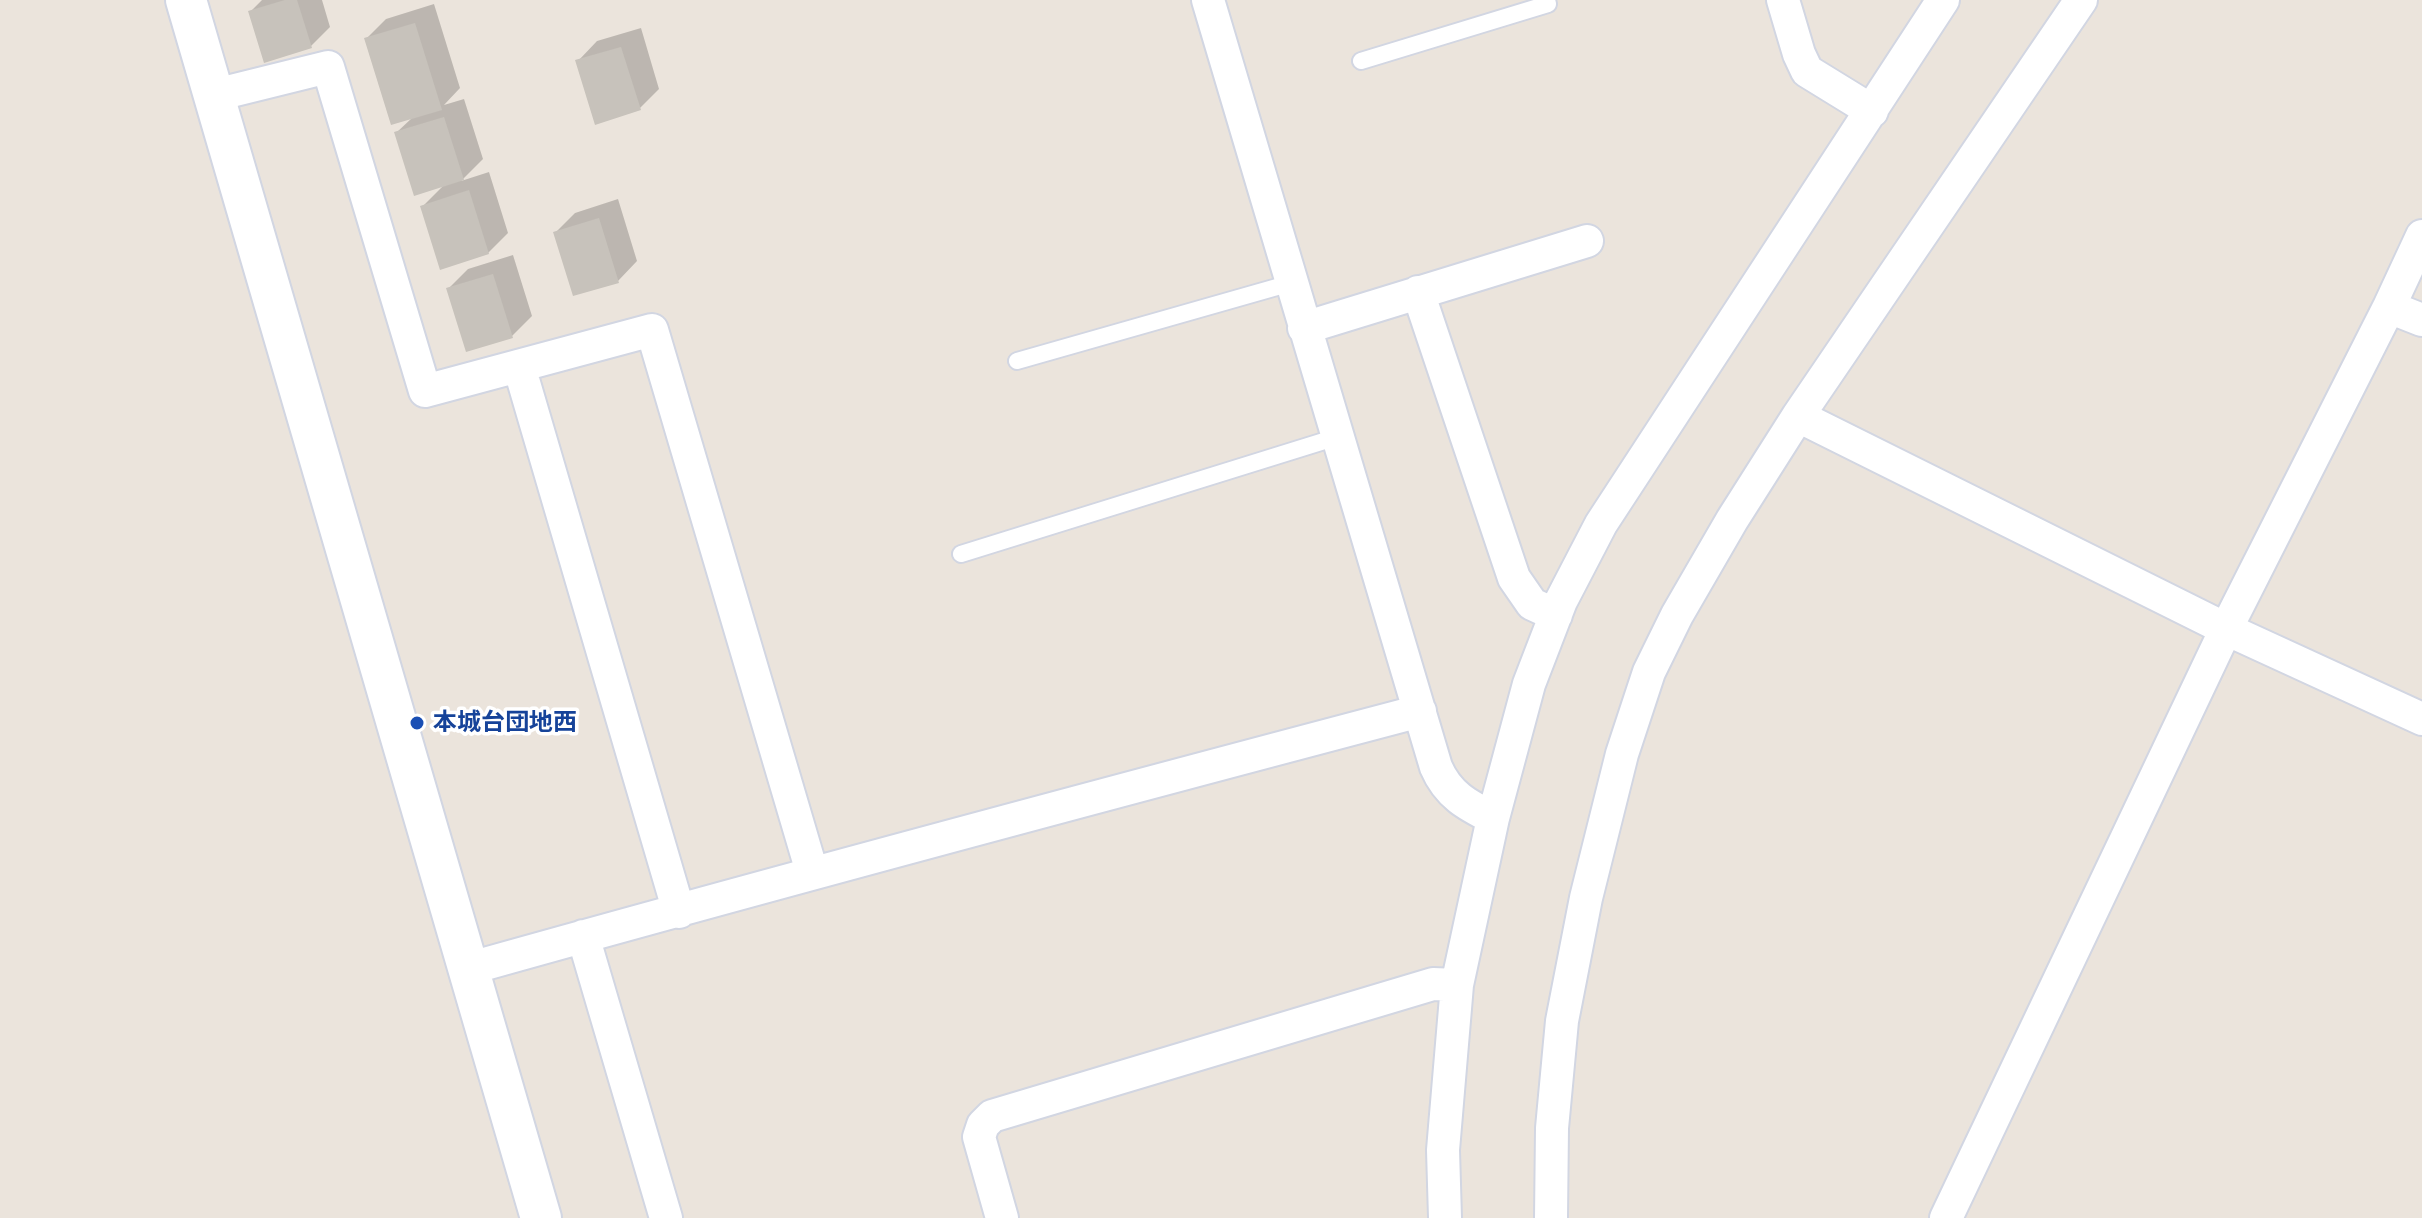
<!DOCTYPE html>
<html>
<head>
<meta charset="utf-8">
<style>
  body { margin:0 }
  canvas { display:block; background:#ebe4dc }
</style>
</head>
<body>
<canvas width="2422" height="1218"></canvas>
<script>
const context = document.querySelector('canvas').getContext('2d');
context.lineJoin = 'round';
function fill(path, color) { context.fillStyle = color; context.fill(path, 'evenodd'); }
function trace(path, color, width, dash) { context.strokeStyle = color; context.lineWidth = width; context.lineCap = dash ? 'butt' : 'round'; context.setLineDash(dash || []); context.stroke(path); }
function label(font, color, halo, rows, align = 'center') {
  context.font = font + ' "PT Sans","Noto Sans JP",sans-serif'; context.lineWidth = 7; context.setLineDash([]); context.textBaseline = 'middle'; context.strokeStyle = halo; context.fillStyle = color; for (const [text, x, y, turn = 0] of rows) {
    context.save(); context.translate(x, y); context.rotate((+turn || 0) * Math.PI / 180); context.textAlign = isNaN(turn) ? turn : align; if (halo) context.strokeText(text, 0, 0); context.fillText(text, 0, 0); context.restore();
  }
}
fill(new Path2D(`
  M262,0H322L330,27L311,46L250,12Z
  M434,4L460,88L444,105L464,99L483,159L461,181L489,172L508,233L488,253L423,206L445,184L396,133L413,117L366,39L386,19Z
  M641,28L659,89L640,108L578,61L597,41Z
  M618,199L637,261L618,281L555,233L575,213Z
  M513,255L532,316L512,336L448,289L468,269Z`), '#0003');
fill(new Path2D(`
  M285,0H297L312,48L264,63L248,11Z
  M415,23L442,110L391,125L364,38Z
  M621,47L641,110L595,125L575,60Z
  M444,117L464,180L414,196L394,132Z
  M469,190L489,254L440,270L420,206Z
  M599,218L619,283L573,296L553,232Z
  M493,274L513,338L466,352L446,288Z`), '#c7c2bb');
const service = new Path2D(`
  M1361,61L1548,4L1547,0
  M1017,361L1291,283
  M961,554L1337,437`);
const minor = new Path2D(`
  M1208,0L1436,767C1448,795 1467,805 1493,818
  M1783,0L1799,54L1807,71L1872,111
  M215,95L328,67L425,391L652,330L812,872
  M1418,292L1514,578L1532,604L1556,615
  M2389,307L2422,320
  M1304,328L1587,241
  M519,366L679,912
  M1798,416L2226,629L2422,719
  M583,936L666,1218
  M467,969C784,880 1102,795 1420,711
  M1002,1218L979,1137L983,1125L992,1116L1433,984L1457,985
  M1445,1218L1443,1150L1457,985L1493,818L1529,684L1561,601L1601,524L1943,0
  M1551,1218L1552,1128L1562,1021L1586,898L1622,754L1649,672L1677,615L1732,520L1798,416L2081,0
  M1946,1218L2226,629L2389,307L2422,236`);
const tertiary = new Path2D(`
  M186,0L541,1218`);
trace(service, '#d2d6e2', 20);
trace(minor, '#d2d6e2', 36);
trace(tertiary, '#d2d6e2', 44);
trace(service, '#fff', 16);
trace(minor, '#fff', 32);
trace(tertiary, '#fff', 40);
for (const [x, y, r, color] of [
  [417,723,8,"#1a4fb4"]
]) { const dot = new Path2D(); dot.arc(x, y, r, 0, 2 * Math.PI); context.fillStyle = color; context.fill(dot); trace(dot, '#fff', 3); }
label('bold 24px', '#164399', '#fff', [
  ["本城台団地西",433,723]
], 'left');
</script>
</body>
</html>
